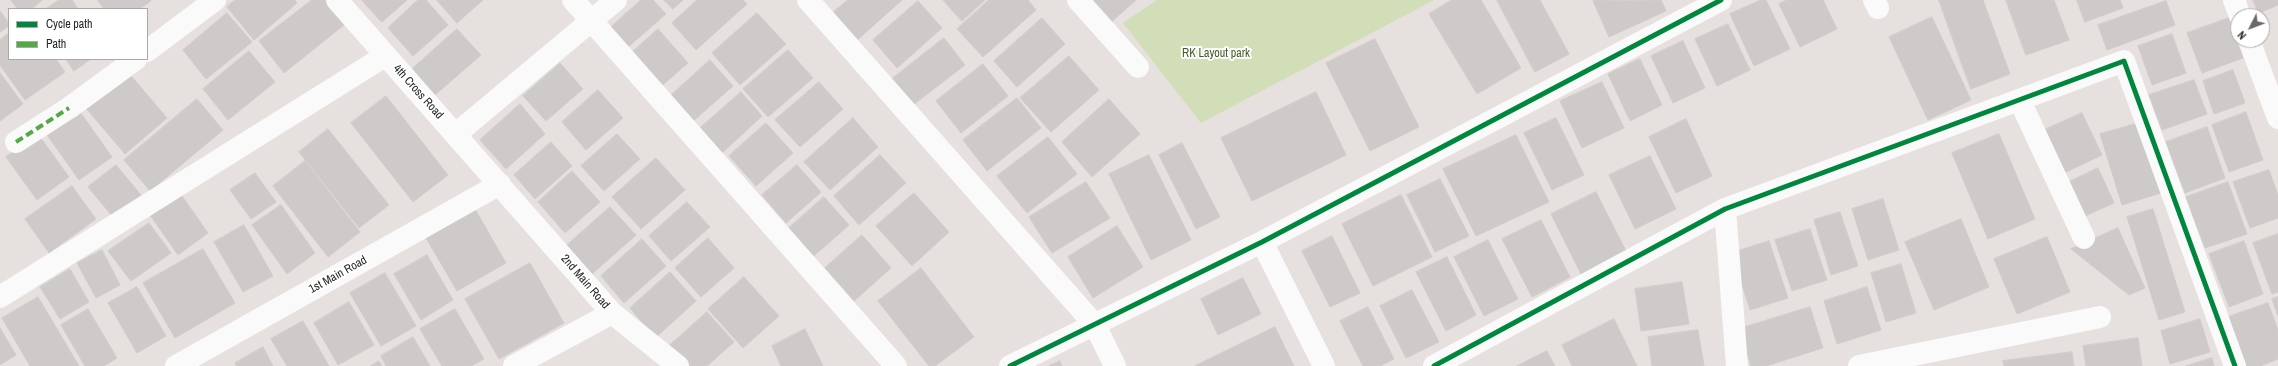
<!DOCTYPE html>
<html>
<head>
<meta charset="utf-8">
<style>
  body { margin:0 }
  #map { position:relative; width:2278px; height:366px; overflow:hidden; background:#e6e0de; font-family:"Archivo Narrow",sans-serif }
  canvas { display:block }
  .legend { position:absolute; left:8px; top:8px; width:140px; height:52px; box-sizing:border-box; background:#fff; border:1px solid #a9a9a9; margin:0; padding:5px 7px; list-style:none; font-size:12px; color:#272727 }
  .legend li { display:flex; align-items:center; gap:8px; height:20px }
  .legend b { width:20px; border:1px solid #a9a9a9 }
  .north { position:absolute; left:2230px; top:8px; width:40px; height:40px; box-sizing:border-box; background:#fff; border:1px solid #a9a9a9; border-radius:50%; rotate:228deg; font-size:11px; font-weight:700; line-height:16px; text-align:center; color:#272727 }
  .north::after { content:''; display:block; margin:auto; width:14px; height:18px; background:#6a6867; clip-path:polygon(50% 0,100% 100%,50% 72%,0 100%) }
</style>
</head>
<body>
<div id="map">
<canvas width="2278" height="366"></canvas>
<ul class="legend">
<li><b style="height:5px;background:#00873e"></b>Cycle path</li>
<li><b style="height:5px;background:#53aa44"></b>Path</li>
</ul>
<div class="north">N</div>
</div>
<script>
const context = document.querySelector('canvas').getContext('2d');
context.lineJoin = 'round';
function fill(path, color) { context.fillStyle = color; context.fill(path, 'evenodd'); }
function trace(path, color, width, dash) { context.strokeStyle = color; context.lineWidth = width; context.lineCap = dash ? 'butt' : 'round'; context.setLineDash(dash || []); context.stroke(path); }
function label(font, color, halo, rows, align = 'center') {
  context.font = font + ' "Archivo Narrow",sans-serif'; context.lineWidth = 4; context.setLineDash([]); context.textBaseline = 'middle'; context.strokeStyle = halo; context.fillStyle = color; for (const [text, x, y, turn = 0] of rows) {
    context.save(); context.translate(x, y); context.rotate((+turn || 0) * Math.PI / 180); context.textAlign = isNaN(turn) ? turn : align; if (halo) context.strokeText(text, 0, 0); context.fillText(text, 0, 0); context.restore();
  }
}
fill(new Path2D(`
  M1157,0H1434L1201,123L1123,23Z`), '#d1deb8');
const building = new Path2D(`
  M11,0H42L32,9H18Z
  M59,0H72L78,9H46Z
  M98,0H150L151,1L139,9H104Z
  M235,0H295L297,3L254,40L227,7Z
  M312,0H325L344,25L284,73L259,41Z
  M362,0H407L382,22Z
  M418,0H426L448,25L413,56L388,28Z
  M437,0H483L457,23Z
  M641,0H653L666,14L627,48L610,28Z
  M664,0H683L673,9Z
  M697,0H743L747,4L696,50L672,23Z
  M848,0H902L855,42L830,15Z
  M943,0H985L962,21Z
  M989,0H1028L1036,10L983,57L957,29Z
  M1087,0H1136L1109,24Z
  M1452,0H1481L1521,68L1477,94L1429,14Z
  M1497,0H1540L1569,54L1535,72Z
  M1661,0L1666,11L1609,37L1593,1Z
  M1761,0H1766L1790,49L1754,66L1730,14Z
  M1787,0H1823L1837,29L1800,47L1779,4Z
  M1939,0H1983L2010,74L1971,89Z
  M2006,0H2054L2069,40L2026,55Z
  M2077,0H2120L2123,8L2085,22Z
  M2253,0H2278V5L2259,13Z
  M918,1L942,28L897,68L873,40Z
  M2166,1L2175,25L2107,50L2098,25Z
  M0,11L9,23V26L0,32Z
  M227,13L252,42L206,79L183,50Z
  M757,13L786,44L740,85L712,53Z
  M1932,17L1971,100L1928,120L1889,37Z
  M1042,18L1065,44L1017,87L994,61Z
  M2229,18L2243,58L2202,73L2187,33Z
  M1728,24L1750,70L1717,86L1695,39Z
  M457,29L481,55L435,95L412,69Z
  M658,29L688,63L657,90L628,56Z
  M9,33V59H56L65,72L25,100L0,65V40Z
  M2172,34L2186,73L2152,85L2138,46Z
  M944,38L965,65L909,108L888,82Z
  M1375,39L1419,127L1370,151L1326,63Z
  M1683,41L1705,88L1673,103L1651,56Z
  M788,50L813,78L768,117L743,89Z
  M249,51L275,82L228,120L203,89Z
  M1069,56L1099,90L1051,132L1020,98Z
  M66,59H91L74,71Z
  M1640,59L1662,105L1630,121L1608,74Z
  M710,60L733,86L691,123L668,98Z
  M560,63L583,89L546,121L523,96Z
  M983,64L1008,96L961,133L936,101Z
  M2233,70L2245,103L2214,114L2203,81Z
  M127,71L167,118L125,154L85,107Z
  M0,73L23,104L0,121Z
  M2194,80L2207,114L2162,130L2149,95Z
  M819,82L843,109L800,147L775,120Z
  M1602,82L1624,128L1582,148L1560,101Z
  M598,90L623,118L586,150L562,122Z
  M741,92L762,116L721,154L699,129Z
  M1316,92L1346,155L1252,201L1221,138Z
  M386,96L448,175L413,202L351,123Z
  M1017,98L1041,128L987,171L963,140Z
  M197,99L223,130L150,191L124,160Z
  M1109,99L1140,134L1092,177L1062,142Z
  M520,104L545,134L506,169L480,140Z
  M78,109L112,157L79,180L45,132Z
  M2246,112L2263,160L2229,172L2212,125Z
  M2082,113L2102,155L2062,174L2042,131Z
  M853,118L878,147L830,190L804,162Z
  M1556,118L1584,175L1552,190L1524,133Z
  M1686,119L1712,176L1676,193L1649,137Z
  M766,123L793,153L756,186L729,156Z
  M2139,123L2161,193L2122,205L2100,134Z
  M2207,127L2225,178L2185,193L2166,142Z
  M328,129L389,205L359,228L299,152Z
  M38,134L69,177L37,200L6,157Z
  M617,134L640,159L604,191L581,166Z
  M1999,134L2035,219L1988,239L1952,153Z
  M1516,135L1549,202L1476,236L1443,169Z
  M1048,137L1077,174L1027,213L997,176Z
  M551,142L572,166L535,199L514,175Z
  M1182,143L1220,217L1196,229L1159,155Z
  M880,155L906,183L859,225L834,196Z
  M1149,155L1191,240L1151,260L1109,174Z
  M1650,156L1676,209L1635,229L1609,175Z
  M656,158L685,190L641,229L612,197Z
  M305,161L360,232L328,257L273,186Z
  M116,165L141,195L113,217L88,187Z
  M797,165L821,192L786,223L762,195Z
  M2098,168L2114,203L2085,216L2069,182Z
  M2269,170L2278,195V218L2250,228L2233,182Z
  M572,171L600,202L565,233L538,202Z
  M255,173L276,202L251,219L230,190Z
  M1440,179L1469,236L1435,252L1407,195Z
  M1086,182L1110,218L1052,253L1029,217Z
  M2228,182L2247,234L2205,248L2186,197Z
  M72,186L96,219L49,253L25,219Z
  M1596,192L1627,253L1582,276L1551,214Z
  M180,193L208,233L178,255L150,215Z
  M914,193L949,232L912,266L876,226Z
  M1401,195L1432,257L1373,286L1342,224Z
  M824,197L849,225L807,262L782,234Z
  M1883,199L1899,250L1868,260L1852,209Z
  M687,202L710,227L671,261L649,236Z
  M281,205L315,253L287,274L252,225Z
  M610,207L636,235L592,274L566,246Z
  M475,209L506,263L457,291L426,238Z
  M2153,209L2185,312L2159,320L2127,217Z
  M1840,212L1858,266L1831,275L1814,220Z
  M1961,219L1989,287L1934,310L1905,242Z
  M1541,220L1570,277L1532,297L1502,239Z
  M149,223L171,253L131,281L108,251Z
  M244,225L273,276L243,292L214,242Z
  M1117,226L1143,267L1093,298L1068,257Z
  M2118,228L2145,288L2129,295L2071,249Z
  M1810,229L1827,280L1792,291L1775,240Z
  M2278,234V292L2272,294L2253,243Z
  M862,235L891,268L854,301L825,268Z
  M1332,236L1360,293L1330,307L1302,251Z
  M2047,237L2070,292L2017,314L1994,259Z
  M708,238L734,268L701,297L675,268Z
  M642,239L666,266L624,303L601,276Z
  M1488,240L1518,299L1484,316L1454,257Z
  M1769,241L1788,298L1750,310L1732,253Z
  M2244,241L2263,294L2229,307L2209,254Z
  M203,249L235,303L175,338L143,283Z
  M102,250L120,285L96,298L77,263Z
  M427,255L453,300L421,320L394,274Z
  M1447,257L1476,315L1446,331L1416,272Z
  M530,263L564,323L499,359L465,299Z
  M1901,264L1916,313L1886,322L1871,273Z
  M921,268L974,337L935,366H929L878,301Z
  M70,269L89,302L60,319L40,287Z
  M670,272L696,301L655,338L630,308Z
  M385,273L416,326L381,346L350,293Z
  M744,277L779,316L743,348L708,309Z
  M1243,278L1261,314L1218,335L1201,299Z
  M1682,282L1689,324L1641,331L1635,289Z
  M137,287L166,336L137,353L108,303Z
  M1867,287L1881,330L1837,344L1824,301Z
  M1412,290L1439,342L1406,358L1380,306Z
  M38,297L79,366H30L2,318Z
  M2278,297V316L2272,299Z
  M349,302L374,345L338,365L314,323Z
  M2268,303L2278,330V359L2260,366H2246L2228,317Z
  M1368,307L1394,359L1380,366H1363L1340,321Z
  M1810,307L1823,348L1766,366H1751L1739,329Z
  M88,309L117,358L104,366H85L61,325Z
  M455,309L484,359L471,366H442L420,329Z
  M707,312L734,342L707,366H685L668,347Z
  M1614,319L1637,366H1572L1562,345Z
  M2200,319L2210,352L2170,364L2161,331Z
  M303,321L329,366H287L271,339Z
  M1275,327L1294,366H1195Z
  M0,328L16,355L0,365Z
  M805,329L823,366H781L772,346Z
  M1698,330L1704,366H1652L1648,337Z
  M413,337L430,366H386L381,356Z
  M2138,338L2142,366H2086L2083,346Z
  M263,347L273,366H236L235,363Z
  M1547,351L1555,366H1517Z
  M2072,352L2074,366H2004L2003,361Z
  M2212,358L2214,366H2186Z
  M379,361L382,366H371Z
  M1060,361L1062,366H1049Z`);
fill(building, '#cecac9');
trace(building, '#d1ccca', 1);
trace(new Path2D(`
  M337,0L612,313L514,366
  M573,0L896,366
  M808,0L1095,325L1115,366
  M1078,0L1138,67
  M1874,0L1878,8
  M2234,0L2240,16
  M2249,40L2278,118
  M147,51L215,0
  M2020,101L2084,238
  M456,134L616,0
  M16,142L69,108L136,59
  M1725,209L1737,366
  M1262,242L1324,366
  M0,297L385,56
  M612,313L678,366
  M176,366L500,184
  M1010,366L1262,242L1721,0
  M1434,366L1725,209L2124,61L2235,366
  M1859,366L2100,317`), '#fbfafa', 22);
trace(new Path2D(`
  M16,142L69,108`), '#53aa44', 4, [8, 4]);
trace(new Path2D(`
  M1010,366L1262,242L1721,0
  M1434,366L1725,209L2124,61L2235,366`), '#00873e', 5);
label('12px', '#3a5e1e', '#fff', [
  ["RK Layout park",1216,54]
]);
label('12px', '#272727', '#fff', [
  ["4th Cross Road",418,92,48],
  ["1st Main Road",338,275,-29],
  ["2nd Main Road",585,282,49]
]);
</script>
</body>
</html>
